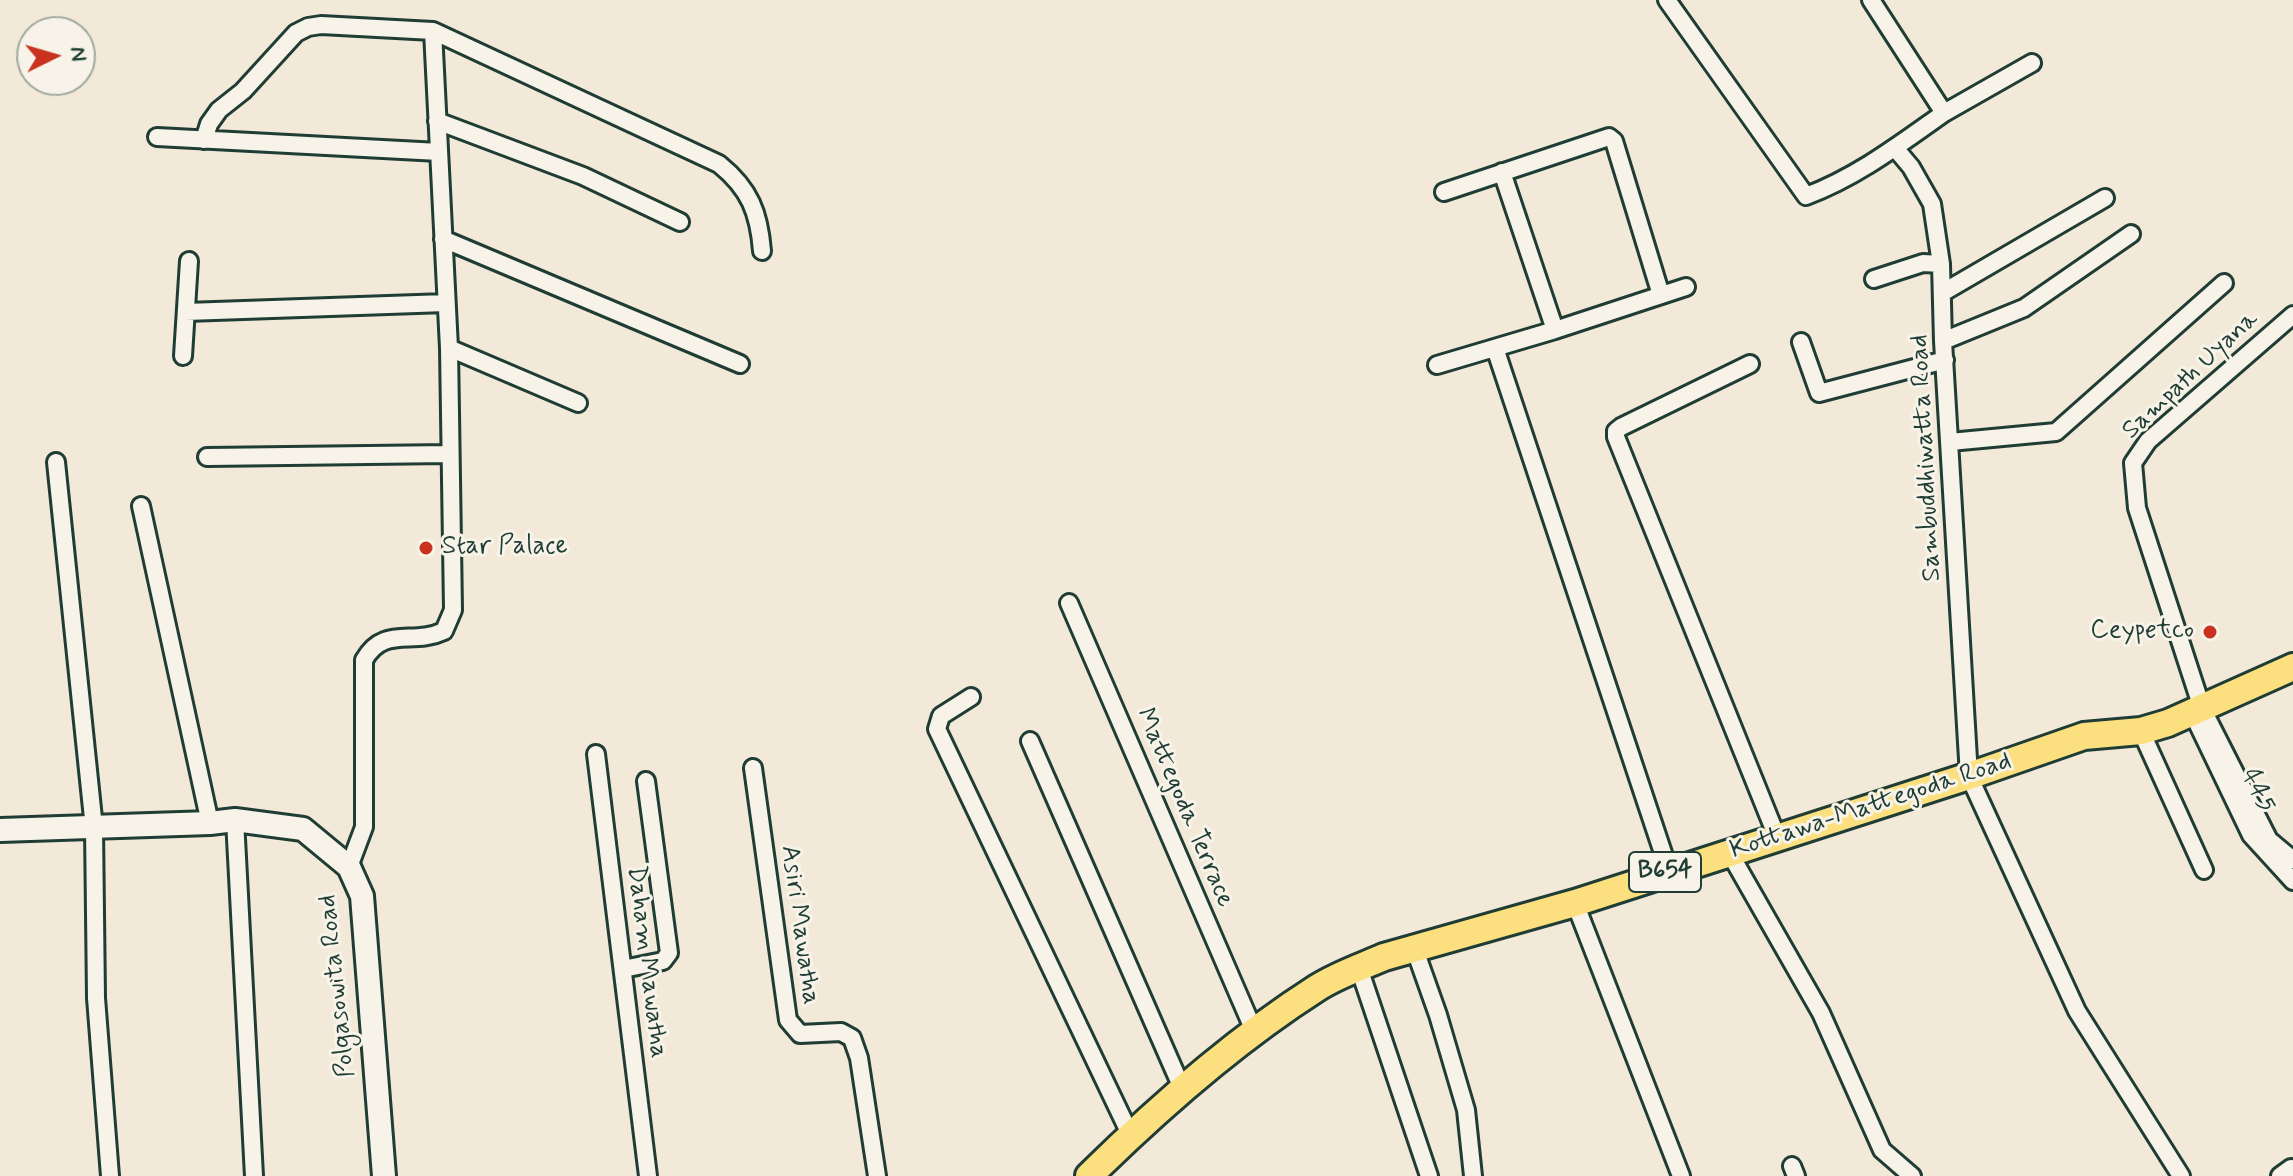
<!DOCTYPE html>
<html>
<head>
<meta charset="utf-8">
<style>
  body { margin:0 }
  #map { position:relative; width:2293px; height:1176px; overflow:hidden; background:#f3e9d8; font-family:Mynerve,sans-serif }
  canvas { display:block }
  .north { position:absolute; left:16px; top:16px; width:80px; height:80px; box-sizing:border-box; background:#f7f3e8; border:2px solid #a1aaa0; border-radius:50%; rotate:85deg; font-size:22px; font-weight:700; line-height:32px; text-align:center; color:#1f3d34 }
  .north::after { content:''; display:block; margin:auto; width:28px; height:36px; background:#c8321e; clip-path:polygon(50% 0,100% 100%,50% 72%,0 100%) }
</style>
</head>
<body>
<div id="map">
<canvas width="2293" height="1176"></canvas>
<div class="north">N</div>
</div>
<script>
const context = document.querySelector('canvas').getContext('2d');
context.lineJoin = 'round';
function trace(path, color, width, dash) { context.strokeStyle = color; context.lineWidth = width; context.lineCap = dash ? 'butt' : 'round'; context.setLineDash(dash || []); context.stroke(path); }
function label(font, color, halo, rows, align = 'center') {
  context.font = font + ' Mynerve,sans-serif'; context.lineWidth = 6; context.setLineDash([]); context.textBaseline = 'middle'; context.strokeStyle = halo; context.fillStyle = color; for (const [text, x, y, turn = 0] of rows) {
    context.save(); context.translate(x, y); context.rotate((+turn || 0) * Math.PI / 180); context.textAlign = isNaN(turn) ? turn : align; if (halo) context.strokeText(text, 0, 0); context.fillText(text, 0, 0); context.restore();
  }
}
const street = new Path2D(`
  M1667,0L1806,196C1857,177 1900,144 1944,113L1871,0
  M1944,113L2032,63
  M437,121L583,176L680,222
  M157,137L439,152
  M204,140L209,124L219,110L243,91L296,33L308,27L321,25L433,31L719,164C750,189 759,213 762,251
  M1895,148L1911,167L1932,204L1941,264L1943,341L1969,776L2077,1011L2181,1176
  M1502,172L1555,330
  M1444,192L1609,137L1614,141L1661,295
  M443,239L740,364
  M1874,279L1923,263L1941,264
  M1942,293L2105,198
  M186,312L446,303
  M2293,315L2148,441L2133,463L2137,508L2202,708L2269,840L2293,860
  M1943,341L2024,308L2131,234
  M1801,342L1819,393L1945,360
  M449,348L578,403
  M1495,348L1669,871
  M183,356L189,261
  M1750,364L1621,427L1616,431V437L1777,837
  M1437,365L1555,330L1686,287
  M1950,442L2056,432L2224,283
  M207,457L449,454
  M56,462L94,828L96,998L110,1176
  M141,506L210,823
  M1069,603L1255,1033
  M971,697L941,716L937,729L1131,1136
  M2192,712L2251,835L2293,881
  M2141,731L2204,870
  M1030,741L1182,1088
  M596,754L648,1176
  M753,768L788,1020L800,1034L841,1032L852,1038L859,1058L877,1176
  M235,820L254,1176
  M1729,852L1821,1013L1882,1150L1912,1176
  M349,867L364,827V660C384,625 412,646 444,631L453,610L449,348L433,31
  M1575,903L1681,1176
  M1415,950L1438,1015L1466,1110L1473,1176
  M1359,968L1429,1176
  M623,969L663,961L669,953L646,781
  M1792,1166L1796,1176
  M2280,1176L2291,1168L2293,1170`);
const secondary = new Path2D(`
  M0,830L210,823L235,820L303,829L349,867L362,896L384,1176`);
const primary = new Path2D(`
  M1089,1176C1159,1107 1234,1041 1317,988C1337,975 1361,967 1384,957L1575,903L1969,776L2084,736L2141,731L2168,723L2293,667`);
trace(street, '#1f3d34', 22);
trace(secondary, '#1f3d34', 28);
trace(primary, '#1f3d34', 32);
trace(street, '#f7f3e8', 16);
trace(secondary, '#f7f3e8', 22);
trace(primary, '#fce080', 26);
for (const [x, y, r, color] of [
  [426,548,8,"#c8321e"],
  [2210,632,8,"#c8321e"]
]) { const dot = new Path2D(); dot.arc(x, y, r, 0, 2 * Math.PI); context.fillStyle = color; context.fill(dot); trace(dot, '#f7f3e8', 3); }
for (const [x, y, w] of [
  [1665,872,72]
]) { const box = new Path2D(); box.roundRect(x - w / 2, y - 20, w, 40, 6); context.fillStyle = '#f7f3e8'; context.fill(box); trace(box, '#1f3d34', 2); }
label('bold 24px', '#1f3d34', null, [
  ["B654",1665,872]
]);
label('26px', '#1f3d34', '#f7f3e8', [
  ["Sampath Uyana",2191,376,-43],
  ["Sambuddhiwatta Road",1927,458,-93],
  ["445",2257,791,64],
  ["Kottawa-Mattegoda Road",1871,807,-18],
  ["Mattegoda Terrace",1184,808,67],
  ["Asiri Mawatha",799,925,82],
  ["Daham Mawatha",646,962,83],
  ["Polgasowita Road",338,986,-96]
]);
label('26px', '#1f3d34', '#f7f3e8', [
  ["Star Palace",442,548],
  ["Ceypetco",2194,632,"right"]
], 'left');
</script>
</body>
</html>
